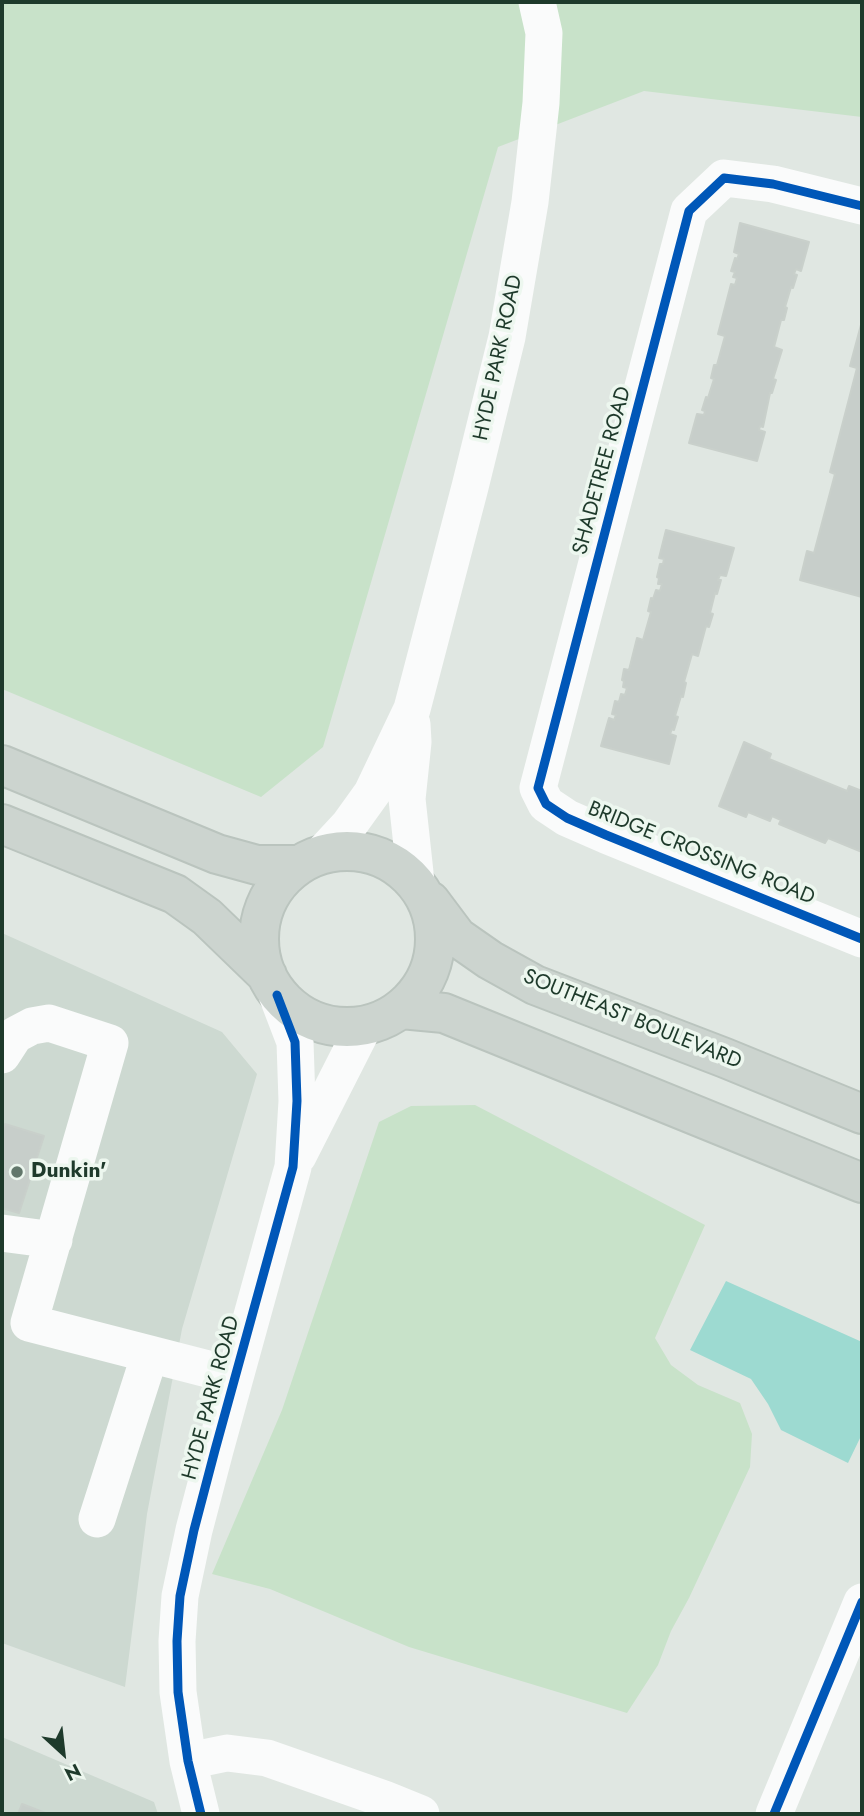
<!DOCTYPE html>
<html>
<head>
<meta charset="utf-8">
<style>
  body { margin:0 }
  #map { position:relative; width:864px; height:1816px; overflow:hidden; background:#e0e7e2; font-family:Jost,sans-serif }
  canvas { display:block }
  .frame { position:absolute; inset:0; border:4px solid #1e3a2b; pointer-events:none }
  .north { position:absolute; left:28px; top:1718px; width:70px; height:70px; -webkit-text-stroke:5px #edf7ef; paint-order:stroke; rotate:153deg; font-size:19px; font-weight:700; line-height:28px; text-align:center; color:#1e3a2b }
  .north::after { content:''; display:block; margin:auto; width:24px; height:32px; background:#1e3a2b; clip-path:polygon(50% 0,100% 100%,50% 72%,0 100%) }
</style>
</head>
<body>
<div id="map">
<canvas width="864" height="1816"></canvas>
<div class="frame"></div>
<div class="north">N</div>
</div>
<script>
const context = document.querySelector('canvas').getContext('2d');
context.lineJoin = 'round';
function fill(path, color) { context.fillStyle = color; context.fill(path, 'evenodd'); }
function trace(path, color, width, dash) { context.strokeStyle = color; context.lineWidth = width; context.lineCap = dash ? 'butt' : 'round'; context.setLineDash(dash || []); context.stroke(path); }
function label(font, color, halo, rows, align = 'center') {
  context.font = font + ' Jost,sans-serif'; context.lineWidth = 7; context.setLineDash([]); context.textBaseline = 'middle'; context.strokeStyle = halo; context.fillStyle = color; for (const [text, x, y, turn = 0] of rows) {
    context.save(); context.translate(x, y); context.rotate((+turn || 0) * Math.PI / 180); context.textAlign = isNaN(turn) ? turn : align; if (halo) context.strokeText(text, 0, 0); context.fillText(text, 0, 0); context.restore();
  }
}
fill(new Path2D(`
  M2,933L222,1032L257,1074L182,1329L147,1514L125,1687L2,1643Z
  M2,1737L154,1802L158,1814H2Z`), '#cdd9d1');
fill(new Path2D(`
  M2,2H862V117L644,91L498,147L323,747L261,797L2,689Z
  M475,1105L705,1225L655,1338L671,1365L698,1385L740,1403L752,1434L750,1467L689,1598L671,1631L658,1665L627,1713L409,1647L270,1589L212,1574L282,1410L379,1122L411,1106Z`), '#c8e2c9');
fill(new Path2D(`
  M726,1281L862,1342V1434L848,1463L781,1430L768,1404L751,1379L690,1350Z`), '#9ddad1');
const building = new Path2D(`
  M740,223L809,242L801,271L796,269L794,274L797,275L793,288L791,287L785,307L787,308L784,320H781L774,347L782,350L773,379L776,380L772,393H770L763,427L760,426L759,430L765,432L757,461L689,443L697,414L704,415L705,411L702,410L706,397L708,398L714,379L711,378L714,365H717L725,336L718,334L731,284L735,285L737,278L733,277L735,272L731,271L735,258L737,259L739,254L734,252Z
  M862,321V597L800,580L807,551L814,553L835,474L830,472L857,368L850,366Z
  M666,530L734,548L726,576L720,575L718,580H721L717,594L715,593L710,613L713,614L709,627L706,626L698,656L692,654L684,682L686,683L683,697L681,696L675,716L678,717L674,730L672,729L670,734L676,736L669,764L601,746L609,718L614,720L616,715L612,714L615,701L619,702L621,694L625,695L627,688L623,687L624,681L622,680L624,669L629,670L637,638L643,640L651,612L648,611L651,598L653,599L656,590L660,591L662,584H658L659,578L657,577L660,564H663L664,559L659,558Z
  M744,742L771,754L769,759L847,791L849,786L862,791V852L828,838L825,843L779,824L781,820L772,816L770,821L748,812L746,817L719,806Z
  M5,1124L44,1136L19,1213L2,1208V1134Z
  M22,1804L48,1814H18Z`);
fill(building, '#c7ceca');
trace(building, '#c9d0cb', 2);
const major = new Path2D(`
  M2,765L217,854L257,865H298
  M2,824L175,894L207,917L267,975
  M259 939a88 88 0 1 1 176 0a88 88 0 1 1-176 0Z
  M430,901L457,937L490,960L535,985L725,1058L862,1114
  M401,1009L444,1013L862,1183`);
trace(major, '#bac4be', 42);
trace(new Path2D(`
  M862,206L773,184L724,178L689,211L538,788L546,804L567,818L606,835L862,939
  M412,724L413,742L407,799L416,882
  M323,853L349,825L372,793L412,709L470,487L507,337L530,202L541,103L544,33L537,2
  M2,1055L15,1035L32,1026L49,1023L110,1043L29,1323L235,1376
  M298,1156L364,1026
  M2,1233L54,1240
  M97,1519L150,1354
  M188,1761L227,1753L267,1758L384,1799L421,1814
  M201,1814L188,1761L178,1692L177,1641L180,1596L194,1530L215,1450L293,1167L297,1101L295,1042L277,995
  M774,1814L862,1602`), '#fafbfb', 37);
trace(major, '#ccd4cf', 38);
trace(new Path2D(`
  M862,206L773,184L724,178L689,211L538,788L546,804L567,818L606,835L862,939
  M201,1814L188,1761L178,1692L177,1641L180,1596L194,1530L215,1450L293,1167L297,1101L295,1042L277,995
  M774,1814L862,1602`), '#0057b8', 9);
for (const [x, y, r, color] of [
  [17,1172,7,"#62776b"]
]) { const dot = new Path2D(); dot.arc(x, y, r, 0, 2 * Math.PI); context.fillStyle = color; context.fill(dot); trace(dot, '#edf7ef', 2.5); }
label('21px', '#1e3a2b', '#edf7ef', [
  ["HYDE PARK ROAD",499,358,-78],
  ["SHADETREE ROAD",603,471,-75],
  ["BRIDGE CROSSING ROAD",701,854,22],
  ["SOUTHEAST BOULEVARD",632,1020,22],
  ["HYDE PARK ROAD",212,1398,-75]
]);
label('bold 21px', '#1e3a2b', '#edf7ef', [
  ["Dunkin'",31,1172]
], 'left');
</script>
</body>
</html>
